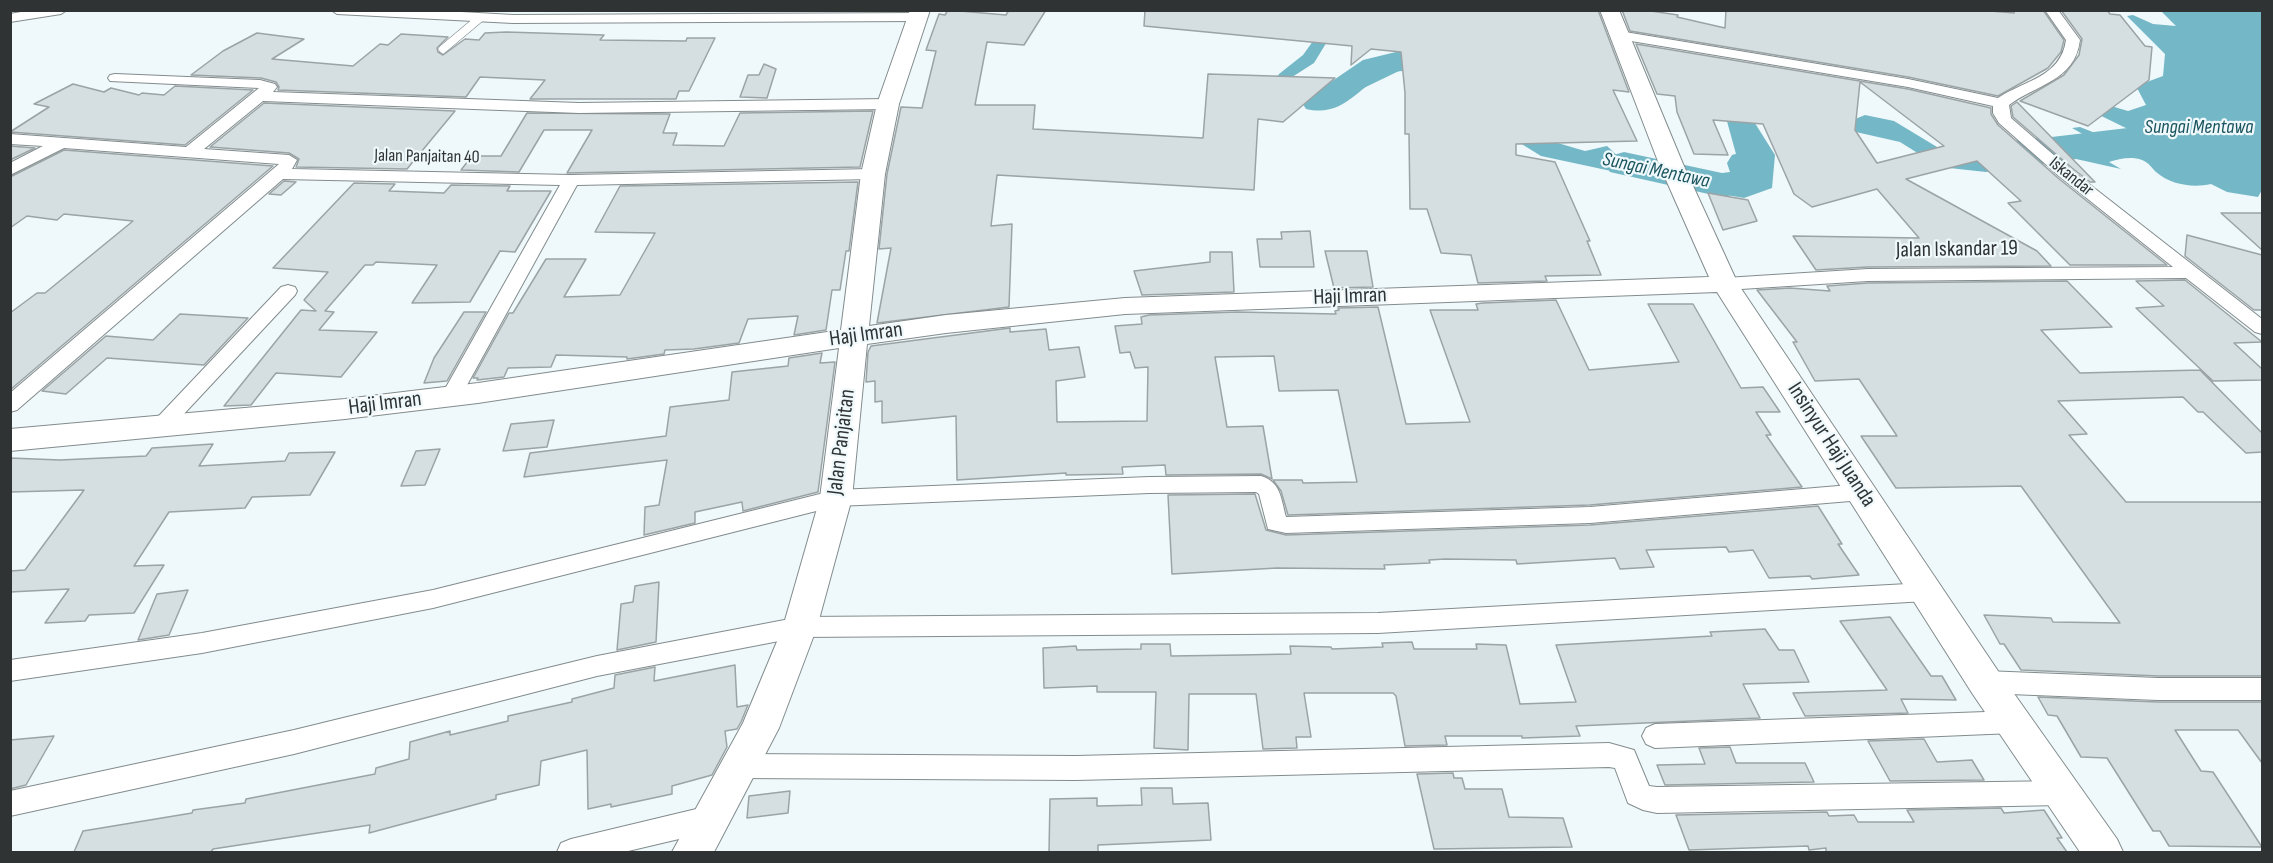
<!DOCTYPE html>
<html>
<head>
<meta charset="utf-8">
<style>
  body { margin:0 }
  #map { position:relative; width:2273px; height:863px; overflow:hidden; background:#eff8fa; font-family:"Sofia Sans Condensed",sans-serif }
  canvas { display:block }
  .frame { position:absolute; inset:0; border:12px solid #2f3334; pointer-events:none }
</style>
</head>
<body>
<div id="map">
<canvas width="2273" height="863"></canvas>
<div class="frame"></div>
</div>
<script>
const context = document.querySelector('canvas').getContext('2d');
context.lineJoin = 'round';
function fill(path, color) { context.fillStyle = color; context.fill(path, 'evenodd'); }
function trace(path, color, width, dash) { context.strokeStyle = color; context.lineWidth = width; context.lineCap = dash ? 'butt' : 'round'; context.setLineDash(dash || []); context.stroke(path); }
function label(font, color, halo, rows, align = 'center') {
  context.font = font + ' "Sofia Sans Condensed",sans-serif'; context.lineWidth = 4.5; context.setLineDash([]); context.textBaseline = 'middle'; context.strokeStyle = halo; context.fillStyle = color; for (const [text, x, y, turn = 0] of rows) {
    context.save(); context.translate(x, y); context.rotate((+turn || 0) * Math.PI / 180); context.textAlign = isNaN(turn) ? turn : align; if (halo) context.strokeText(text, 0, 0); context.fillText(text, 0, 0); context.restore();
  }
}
fill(new Path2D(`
  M1295,11H1310L1336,27L1314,63L1289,79L1285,86L1288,97C1328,101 1339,79 1373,67C1411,54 1457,60 1496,67L1502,76L1495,97L1493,124L1585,151L1607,146L1621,159L1665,167L1672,184L1541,156L1520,143L1490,135L1479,104C1487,94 1495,85 1488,72L1474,67L1401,70L1345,97L1313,106L1286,103L1271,90L1279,74L1303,55L1321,30Z
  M2161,11H2262V190L2258,197L2227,192L2211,184C2193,188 2171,185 2156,172C2152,168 2148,162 2142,160C2131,156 2119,159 2109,162L2121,169L2076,159L1986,172L1940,167L1900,142L1856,132L1753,120L1775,155L1772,188L1744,198L1704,191L1696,176L1726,184L1738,177L1736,154L1725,114L1848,122L1865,115L1894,121L1942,150L2037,138L2085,149L2095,141L2072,128L2080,127L2118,142L2130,130L2085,108L2094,101L2128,111L2146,105L2136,86L2163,76L2165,54L2127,16L2133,15L2153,24L2176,26Z`), '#74b8c7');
fill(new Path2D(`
  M1421,51L1480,58L1485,65L1480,72C1451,80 1417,64 1388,74C1357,85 1346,118 1306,109L1301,101L1306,93L1322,88L1363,60L1396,52Z
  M2262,104V126L2153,147L2001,165L1988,162L1982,154L1988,146L2001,143L2153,125Z
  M1746,151L1760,155L1769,175L1759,190L1722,197L1610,172L1605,164L1610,156L1624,152L1722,173L1730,172L1727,163L1732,155Z`), '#74b8c7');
const building = new Path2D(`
  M948,10L1006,15L1009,10H1046L1024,45L987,42L975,105H1035L1033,129L1203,138L1208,74L1335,78L1283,122L1258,119L1254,190L997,175L991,226L1012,224L1009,307L877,323L891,248L879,249L887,174L901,107L922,108L936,51L926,50L939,14L945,15Z
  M1145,10H1598L1629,92L1613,90L1637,141L1516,144V155L1555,162L1590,241H1587L1601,275L1545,276L1547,281L1478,283L1471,255L1441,253L1427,209H1410L1409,134H1405V93L1401,52L1371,49L1351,65L1352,46L1144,26Z
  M1622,10H1644L1678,15L1677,17L1725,28L1726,10H1979L2014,13L2015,10H2043L2064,40L2061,52L2048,68L1998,96L1908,77L1630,31Z
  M2061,10H2107L2110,14L2120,15L2145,46L2152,47L2149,80L2088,126L2020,101L2064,75L2079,55L2082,39Z
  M506,32L604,35L600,40L686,41L687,38H715L689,91H679L676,99H530L545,80L480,77L466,97L278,90L279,87L276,82L261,78L191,75L223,51L257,33L304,39L272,59L353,66L380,44L388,45L401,34L448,37L437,48L438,52L443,55L465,39L479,40L485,33Z
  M1636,44L1908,89L1991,108V114L1998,125L2058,178L2167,265H2070L2008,203L2021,201L1977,161L1906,179L2037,251L2051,266L1868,267L1816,270L1793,236L1919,238L1877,189L1812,207L1794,194L1763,124L1713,120L1728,155L1694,154L1677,112L1675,96L1657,94ZM1860,82L1898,111L1944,146L1877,163L1855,130Z
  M764,64L776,69L767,98L740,97L748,75H759Z
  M73,84L104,92L111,88L139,95L142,93L164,95L175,86L253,90L185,145L10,132L49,107L34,104Z
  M2017,102L2095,182H2090L2072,168L2013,117L2011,106Z
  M264,103L455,111L407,169L296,167L299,159L289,153L210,147Z
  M873,111L860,167L567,173L592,130H544L519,172L461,170L472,156H501L527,113L670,114L663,133H677L673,145L724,146L740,113Z
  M10,146L35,148L10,160Z
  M64,150L273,166L10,390V313L37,293H45L133,221L64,214L57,220L27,216L10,228V177Z
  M284,181L296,182L281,195L269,194Z
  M858,182L849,251H846L840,290H832L826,330L794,335L798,316L748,319L739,343L694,349L665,350L664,354L627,359V357L556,355L551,367L508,368L504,377L477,380L478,378H473L509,313H513L546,259H586L564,297L620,295L655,233L595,232L620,186Z
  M354,183L395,184L389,191L444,193L451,185L510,186L507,191H551L515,252L500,251L470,302L412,303L437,265L376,262L373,265H365L325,311L334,312L319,330L377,332L341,377L276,373L251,405L224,406L301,310L316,311L304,300L328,272L273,268Z
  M1708,193L1748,200L1757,221L1723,230Z
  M2221,213H2262V250Z
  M1310,231L1314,267H1260L1257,239H1282L1281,232Z
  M2187,235L2262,255V310H2254L2185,256Z
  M1325,251H1367L1373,287L1334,288Z
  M1210,252H1232L1234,292L1142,295L1134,271L1210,262Z
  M2185,280L2262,342L2234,343L2262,369V380L2213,381L2136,308L2164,306L2136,281Z
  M2067,281L2112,327L2041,330L2080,373L2200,370L2262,433V452L2246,453L2203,412H2198L2183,397L2058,401L2087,434L2069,435L2126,502H2262V676H2158L2021,670L2004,644H2000L1984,615L2051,618L2053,622L2120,623L2021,486L1896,488L1861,436H1897L1859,379L1815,381L1793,342H1797L1757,290L1790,288L1830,291L1827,286L1868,283Z
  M1556,300L1589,370L1679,362L1648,304H1693L1741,388L1763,387L1780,412H1756L1771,435H1766L1802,487L1590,505L1288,515L1281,491L1273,480H1302L1303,483L1357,482L1338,390L1279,391L1274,356L1215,357L1227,427L1263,426L1272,479L1261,474L1166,475L1165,465L1122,467L1123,474L1066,475V473L957,480L956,416L882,423V401L875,402V381L866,382L868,352L871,346L1010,328V332L1046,329L1049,350L1079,347L1085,377L1056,381L1057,422L1147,421L1148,367L1135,368L1130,352L1120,353L1115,326L1142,324L1141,317L1149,315L1237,312L1336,314L1335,311L1339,310L1338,308L1378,307L1406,424L1470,422L1430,310H1478L1476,304L1483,303Z
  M464,312H486L447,381L424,383L434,358Z
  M180,314L248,318L204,365L107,358L66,394L42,391L106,336L153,340Z
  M822,353L820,363L835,362L818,492L743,511L742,502L695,512V523L644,535L645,507L659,505L667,460L524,477L530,453L666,436L670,407L729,400L732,372L788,366L789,358Z
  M554,420L547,447L503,451L511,424Z
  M213,444L199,466L285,461L289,453L335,452L310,495L252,497L245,508L169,512L134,566L164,565L134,613L89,615L85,621L45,623L69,589L10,592V571L25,570L84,490L10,492V458L60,460L146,456L152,448Z
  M440,449L425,485L401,486L416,451Z
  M1255,494L1266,530L1286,535L1590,525L1818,506L1842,544H1838L1859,575L1812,579L1810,576L1769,578L1753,550L1729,552L1726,547L1646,550L1654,567L1620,569L1615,558L1517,564L1516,560L1445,559L1429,560L1430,563L1384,565L1385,569L1277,568L1172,574L1168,495Z
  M659,582L656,642L617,650L621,604L633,602L635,586Z
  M188,590L169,635L138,640L157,594Z
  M1890,617L1931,676H1942L1956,700L1901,699L1908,713L1805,716L1793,693L1887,690L1840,621Z
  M1765,629L1779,650H1794L1809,682L1743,684L1760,718L1576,726L1580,736L1522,738V736H1445L1447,745L1405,746L1396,696L1393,693H1304L1311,737H1296L1297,748L1263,749L1256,694H1189L1188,750L1154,748L1156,692H1097V686L1044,688L1043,648L1076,646L1077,650L1141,649V644H1170L1171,656L1241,655L1291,654L1290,646L1331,647L1332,649L1383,647L1382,643L1412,642L1414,649H1477L1476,644L1506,645L1520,704L1576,702L1556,645L1712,636L1710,632Z
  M735,665L737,707L748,705L741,722L737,729L725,731L727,747L712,775L672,786V794L611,807V804L588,809L587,750L541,761L539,785L496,795V799L369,833L370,825L213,849L211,852H74L83,831L192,813L193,810L245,803L246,799L375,774L376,768L409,759L410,742L450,731V735L508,721V716L572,702V699L614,688L615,675L655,667L654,681Z
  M2038,697L2158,702H2262V763L2238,730H2175L2201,771L2213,772L2262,847L2169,846L2160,831H2153L2107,758L2081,757L2057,716L2048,715Z
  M54,736L26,785L10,789V740Z
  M1924,739L1937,762L1972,760L1984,780L1890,781L1868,741Z
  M1730,747L1736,763H1805L1814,782L1665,785L1657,765L1705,764L1699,748Z
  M1453,773L1454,778H1462L1465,789H1502L1509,817L1563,818L1572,847L1434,849L1417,774Z
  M1141,788H1172L1173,804L1208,803L1211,840L1098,845V852H1049L1050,799L1097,798V806L1142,805Z
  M790,791L788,813L747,818L749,796Z
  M2001,808L2004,813L2044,810L2062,838H2057L2067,852H1826V848L1809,850L1808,846L1689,850L1676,815L1827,812L1829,816L1854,815L1858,822H1914L1907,810Z`);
fill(building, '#d5dee0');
trace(building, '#9ba3a5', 1.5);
const lane = new Path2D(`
  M443,49L480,18`);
const street = new Path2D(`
  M32,10H67L61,14L10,22V14Z
  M331,10H427L513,15L918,13L925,17L918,21L513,23L337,14Z
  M2045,10H2058L2080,40C2075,81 2037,84 2009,105L2011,118L2071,170L2262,319V334L2255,332L2186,278L1868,281L1725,290L1718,288L1716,284L1718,280L1725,278L1868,269L2173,267L2059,176L1999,123L1993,113V106L1908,87L1619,39L1612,35L1619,31L1908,79L1998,98C2025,80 2061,77 2066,40Z
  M115,74L260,80L275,84L277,87L273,92L579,103L888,99L896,104L888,109L579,113L263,101L204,149L289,155L297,160L292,169L571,175L873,169L881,174L873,179L577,185L461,396L458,401L451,403L444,401L441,396L560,185L283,179L17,410L10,412V393L279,164L64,148L10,175V163L43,146L10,144V134L186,147L259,88L110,81L108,78L110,75Z
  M288,285L295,287L297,291L295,295L168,431L161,433L154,431L151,426L154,421L281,287Z
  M1261,476C1281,482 1281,499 1286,517L1590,507L1862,484L1870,486L1873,492L1870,498L1862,500L1590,523L1286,533L1268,529L1259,494L1256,492L1149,493L836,506L433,608L202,653L10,681V660L202,633L433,590L836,490L1149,477Z
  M1926,583L1934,585L1938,592L1934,599L1926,601L1378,633L800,637L597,676L294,754L10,816V791L294,730L597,656L800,617L1378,613Z
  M1985,671L2158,678H2262V700H2158L1985,693L1976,690L1972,682L1976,674Z
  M2013,711L2022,714L2026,722L2022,730L2013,733L1655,748L1646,744L1642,736L1646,728L1655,724Z
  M1609,743L1634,750L1649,786L1657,787L2061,781L2071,784L2075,793L2071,802L2061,805L1657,813L1643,810L1628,803L1615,768L1609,767L1076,780L741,778L731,774L728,766L731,758L741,754L1076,756Z
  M713,805L723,809L727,818L723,827L713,831L624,852H557L561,843L571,839Z`);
const secondary = new Path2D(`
  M910,10H930L899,104L885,174L869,326L946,315L1125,298L1709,277L1659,164L1600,10H1619L1683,164L1738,284L1998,671L2117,839L2123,852H2080L1972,693L1717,292L1125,314L946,333L867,344L852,498L817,627L779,728L714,852H672L743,723L783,627L820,498L839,348L478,403L345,419L10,451V429L345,399L478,383L841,330L861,174L877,104Z`);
trace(lane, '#838c8d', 9);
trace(street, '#838c8d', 2);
trace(secondary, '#838c8d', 2);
trace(lane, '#fff', 8);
fill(street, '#fff');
fill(secondary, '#fff');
label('18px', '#2f3334', '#eff8fa', [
  ["Jalan Panjaitan 40",427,157,1],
  ["Iskandar",2071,177,39]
]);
label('italic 20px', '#19535e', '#eff8fa', [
  ["Sungai Mentawa",2199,128],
  ["Sungai Mentawa",1656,171,12]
]);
label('22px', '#2f3334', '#eff8fa', [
  ["Jalan Iskandar 19",1957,250,-1],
  ["Haji Imran",1350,297,-2],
  ["Haji Imran",866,335,-8],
  ["Haji Imran",385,404,-7],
  ["Jalan Panjaitan",842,442,-83],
  ["Insinyur Haji Juanda",1831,445,57]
]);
</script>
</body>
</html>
